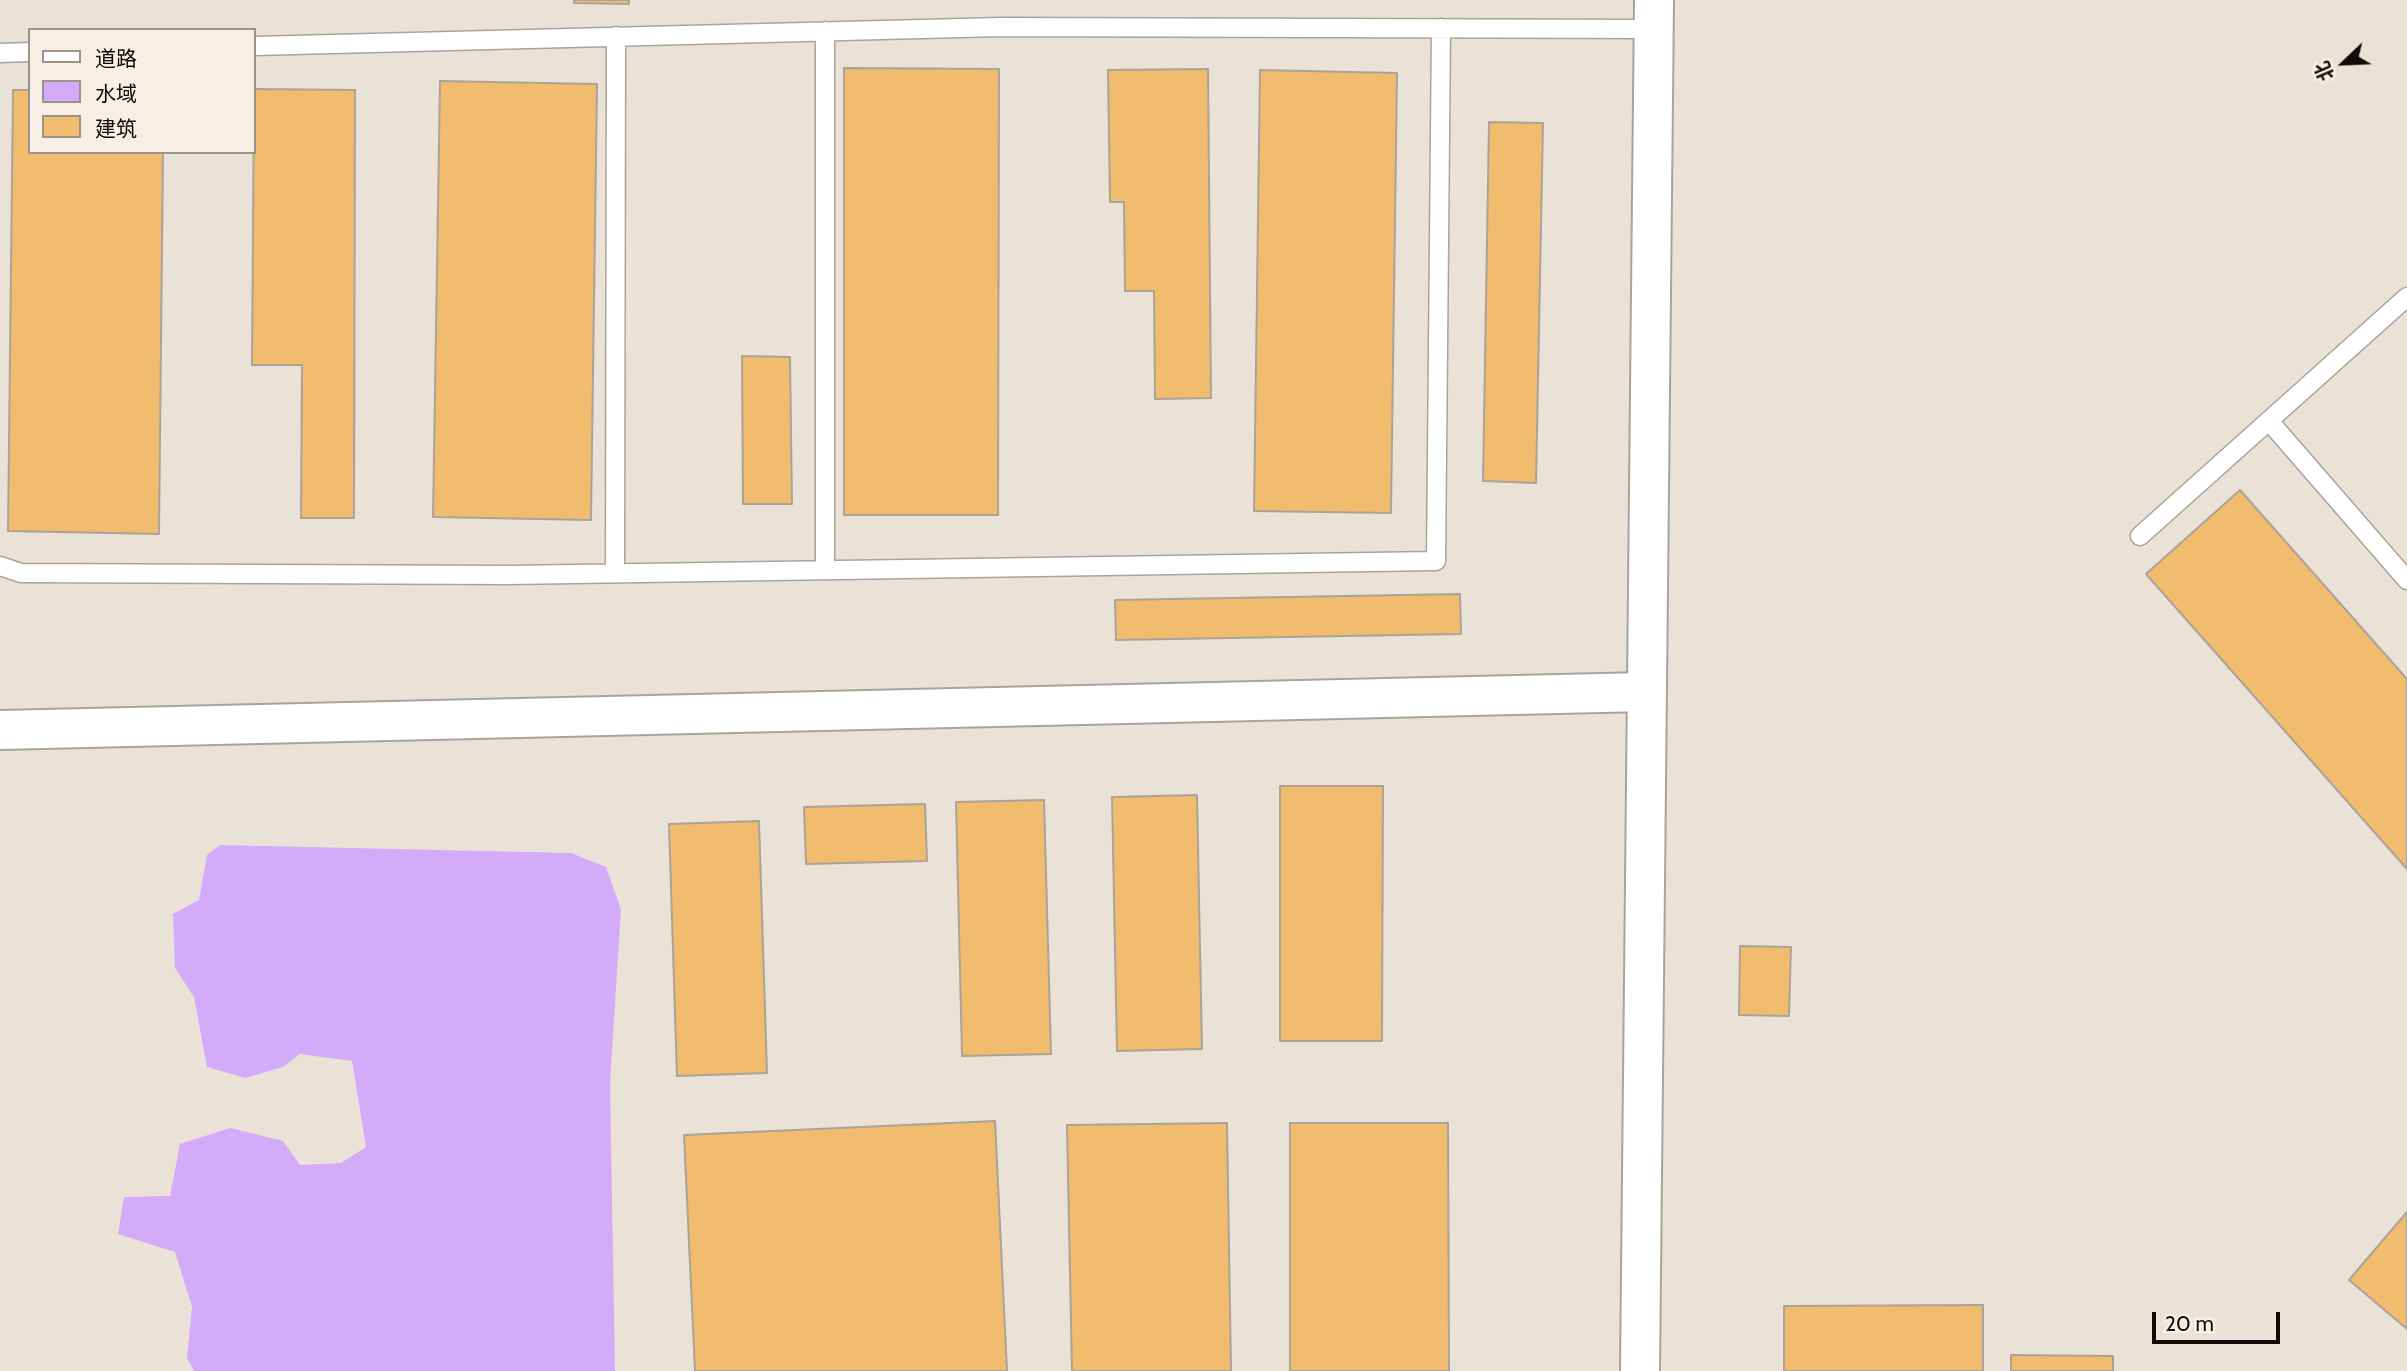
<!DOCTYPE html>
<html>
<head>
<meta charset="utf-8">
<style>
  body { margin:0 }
  #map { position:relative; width:2407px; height:1371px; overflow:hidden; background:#ebe2d7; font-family:Cabin,"Noto Sans SC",sans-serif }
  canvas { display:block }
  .legend { position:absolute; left:28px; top:28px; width:228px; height:126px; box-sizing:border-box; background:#f8efe4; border:2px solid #9a948c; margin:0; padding:9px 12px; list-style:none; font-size:21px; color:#0e0b08 }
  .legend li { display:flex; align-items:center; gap:14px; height:35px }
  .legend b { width:35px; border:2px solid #9a948c }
  .north { position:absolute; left:2309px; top:28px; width:70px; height:70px; -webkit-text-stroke:5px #f8efe4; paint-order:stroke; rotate:247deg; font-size:19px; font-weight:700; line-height:28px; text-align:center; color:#0e0b08 }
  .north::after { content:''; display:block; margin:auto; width:24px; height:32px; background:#0e0b08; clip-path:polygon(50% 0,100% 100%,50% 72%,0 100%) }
  .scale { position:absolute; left:2152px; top:1312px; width:128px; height:32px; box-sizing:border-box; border:4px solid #0e0b08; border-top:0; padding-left:9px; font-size:21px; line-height:24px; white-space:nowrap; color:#0e0b08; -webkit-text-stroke:5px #f8efe4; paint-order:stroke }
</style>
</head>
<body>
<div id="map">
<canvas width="2407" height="1371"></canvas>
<ul class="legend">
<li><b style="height:9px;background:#fff"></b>道路</li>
<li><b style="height:19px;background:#d4abf8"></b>水域</li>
<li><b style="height:19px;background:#f2bc6e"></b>建筑</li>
</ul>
<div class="north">北</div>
<div class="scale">20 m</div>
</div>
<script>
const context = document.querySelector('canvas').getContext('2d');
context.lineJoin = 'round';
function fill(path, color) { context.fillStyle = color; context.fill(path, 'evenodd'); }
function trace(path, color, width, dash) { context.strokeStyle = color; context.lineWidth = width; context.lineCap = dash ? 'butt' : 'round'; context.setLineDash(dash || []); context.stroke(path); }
fill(new Path2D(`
  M220,845L571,853L606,867L621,909L610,1083L615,1371H194L187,1358L192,1307L175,1252L118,1234L124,1197L170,1196L180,1144L230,1128L283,1141L300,1165L341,1163L366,1147L352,1061L300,1054L283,1067L245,1078L207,1067L194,997L175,968L173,914L199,900L207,855Z`), '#d4abf8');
const building = new Path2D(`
  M574,0H629V4L574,3Z
  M844,68L999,69L998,515H844Z
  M1208,69L1211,398L1155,399L1154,291H1125L1124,202H1110L1108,70Z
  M1260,70L1397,73L1391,513L1254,511Z
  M440,81L597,84L591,520L433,517Z
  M254,89L355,90L354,518H301L302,365H252Z
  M13,90H30V152H163L159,534L8,531Z
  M1489,122L1543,123L1536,483L1483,481Z
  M742,356L790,357L792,504H743Z
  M2240,490L2407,679V869L2146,574Z
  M1460,594L1461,634L1116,640L1115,600Z
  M1280,786H1383L1382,1041H1280Z
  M1197,795L1202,1049L1117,1051L1112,797Z
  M1044,800L1051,1054L962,1056L956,802Z
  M925,804L927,861L806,864L804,807Z
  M759,821L767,1073L677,1076L669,824Z
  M1740,946L1791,947L1789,1016L1739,1015Z
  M995,1121L1007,1371H695L684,1135Z
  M1227,1123L1231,1371H1072L1067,1125Z
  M1290,1123H1448L1449,1371H1290Z
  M2407,1212V1329L2349,1280Z
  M1983,1305V1371H1784V1306Z
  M2011,1355L2113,1356V1371H2011Z`);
fill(building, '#f2bc6e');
trace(building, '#aba399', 2);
const service = new Path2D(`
  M825,31V570
  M254,46L1000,27L1654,29
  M0,53L30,52
  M2269,421L2407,580
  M2140,536L2407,297
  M0,566L21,573L508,575L1436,561L1441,28
  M615,573L616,36`);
const tertiary = new Path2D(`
  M0,730L1645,692
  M1640,1371L1654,0`);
trace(service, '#aba399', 21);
trace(tertiary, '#aba399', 42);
trace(service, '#fff', 18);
trace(tertiary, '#fff', 38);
</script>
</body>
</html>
